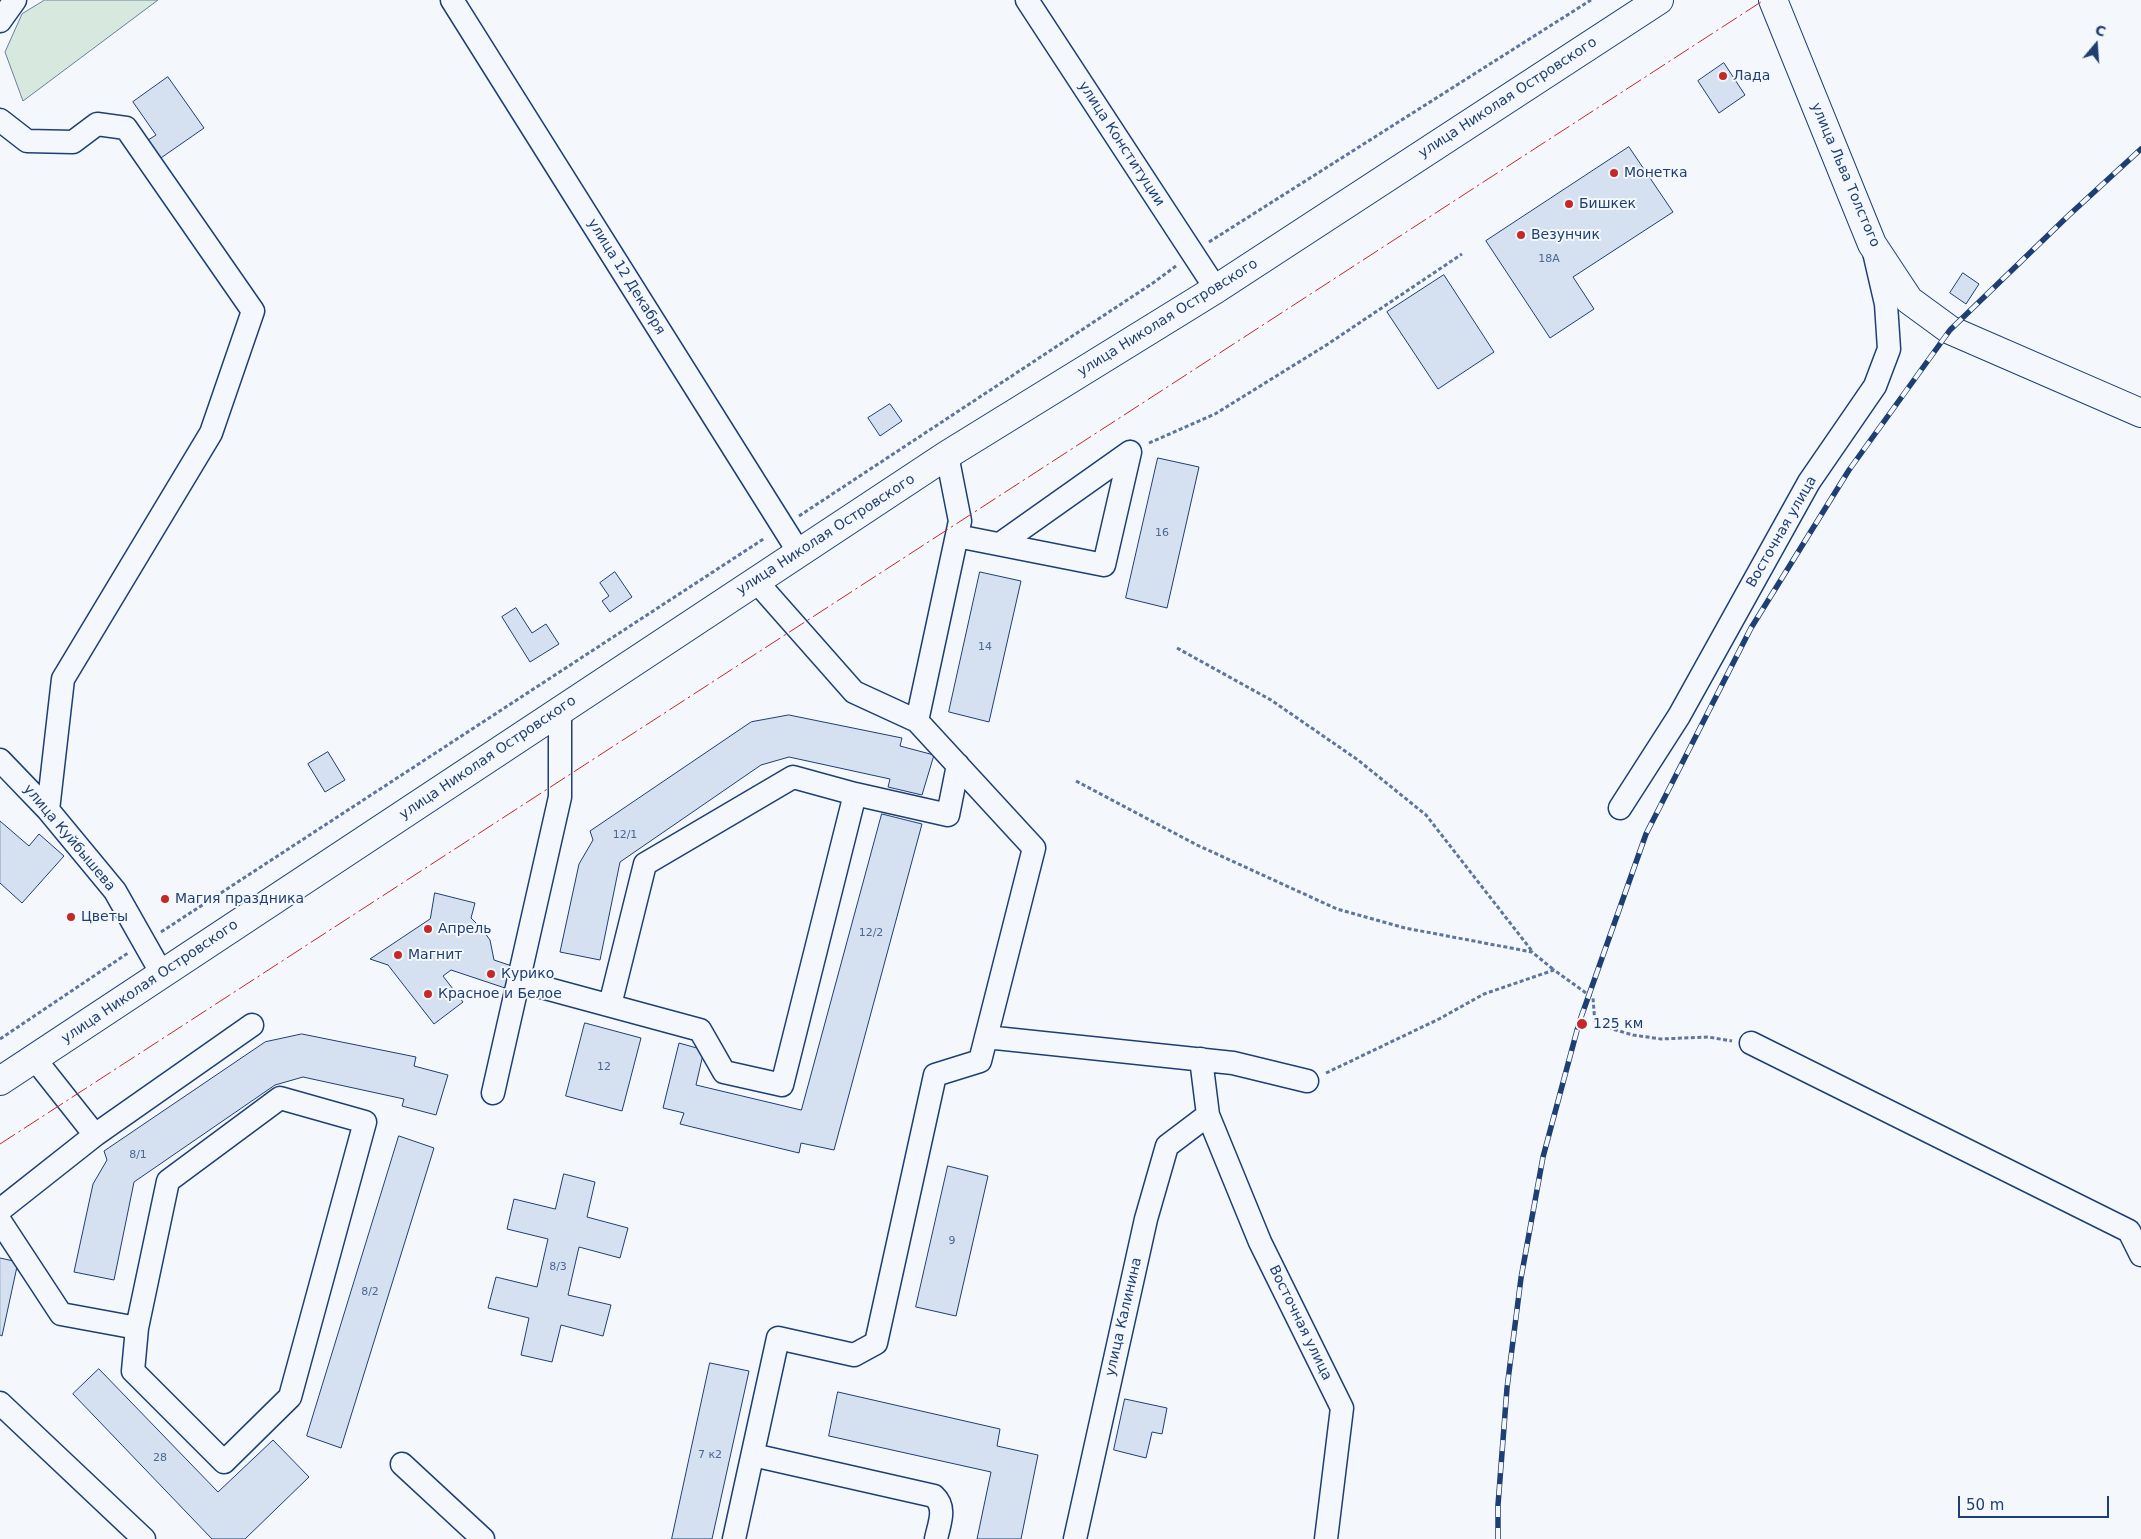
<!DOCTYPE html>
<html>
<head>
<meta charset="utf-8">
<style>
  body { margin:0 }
  #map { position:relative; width:2141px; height:1539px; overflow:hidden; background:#f4f7fb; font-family:"DejaVu Sans",sans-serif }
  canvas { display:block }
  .north { position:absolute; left:2071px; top:20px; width:50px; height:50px; -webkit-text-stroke:4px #f4f7fb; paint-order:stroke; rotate:18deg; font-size:14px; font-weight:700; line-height:20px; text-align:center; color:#1d3f73 }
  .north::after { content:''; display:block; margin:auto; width:18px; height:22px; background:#1d3f73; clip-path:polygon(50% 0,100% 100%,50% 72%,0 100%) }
  .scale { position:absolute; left:1958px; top:1496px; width:151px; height:22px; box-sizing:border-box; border:2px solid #1d3f73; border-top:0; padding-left:6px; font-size:15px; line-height:18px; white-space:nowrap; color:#1d3f73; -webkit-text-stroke:4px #f4f7fb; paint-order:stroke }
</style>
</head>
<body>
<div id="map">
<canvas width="2141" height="1539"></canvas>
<div class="north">С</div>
<div class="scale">50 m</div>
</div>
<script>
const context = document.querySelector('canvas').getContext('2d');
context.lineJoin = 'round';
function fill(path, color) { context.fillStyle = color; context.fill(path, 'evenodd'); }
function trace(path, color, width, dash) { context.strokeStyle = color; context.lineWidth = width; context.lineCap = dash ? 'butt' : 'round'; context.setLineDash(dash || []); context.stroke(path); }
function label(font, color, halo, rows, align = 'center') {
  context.font = font + ' "DejaVu Sans",sans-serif'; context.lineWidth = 4; context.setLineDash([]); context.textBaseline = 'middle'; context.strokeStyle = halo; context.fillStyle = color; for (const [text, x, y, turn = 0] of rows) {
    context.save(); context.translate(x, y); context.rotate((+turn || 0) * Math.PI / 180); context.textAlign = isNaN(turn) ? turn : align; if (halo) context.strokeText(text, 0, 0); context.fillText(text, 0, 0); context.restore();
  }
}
const green = new Path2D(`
  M45,0H158L23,101L5,52L22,14Z`);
fill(green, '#d7e8df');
trace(green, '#687fa3', 1);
const building = new Path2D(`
  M1724,63L1745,95L1719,113L1698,81Z
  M168,77L204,128L158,160L145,142L156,135L133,102Z
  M1629,147L1673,212L1573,277L1594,309L1550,338L1486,241Z
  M1963,273L1979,284L1966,304L1950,293Z
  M1444,275L1494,352L1438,389L1387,312Z
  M890,404L902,421L880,436L868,418Z
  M1158,458L1199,467L1167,608L1126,598Z
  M615,572L632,597L610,612L602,601L609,596L600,583Z
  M980,572L1021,581L989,722L949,712Z
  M516,608L532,633L546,624L559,644L530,662L502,617Z
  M789,715L902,738L900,746L934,755L922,795L888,787L890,779L789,757L761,765L620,862L600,960L560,952L579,864L593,840L590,831L751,722Z
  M328,752L345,780L325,792L308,764Z
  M882,814L922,824L834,1150L801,1143L799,1153L680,1124L684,1113L663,1108L679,1043L704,1050L696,1085L801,1110Z
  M0,821L29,846L39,834L64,856L22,903L0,883Z
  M435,893L475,903L471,918L482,929L490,940L494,960L512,966L505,988L451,970L443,976L463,1002L434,1024L388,965L370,959L430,919Z
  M585,1023L641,1038L622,1111L566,1096Z
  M302,1034L416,1057L414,1066L448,1075L436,1115L402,1106L404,1099L303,1077L275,1085L134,1182L114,1280L74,1272L93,1184L107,1160L104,1151L265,1042Z
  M399,1136L434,1148L341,1448L307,1436Z
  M948,1166L988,1176L956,1316L916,1307Z
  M564,1174L595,1182L587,1217L628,1228L620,1258L579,1247L568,1295L611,1305L603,1336L561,1325L552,1362L521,1355L529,1318L488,1308L496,1277L537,1287L548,1239L507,1229L514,1199L555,1209Z
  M0,1258L18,1262L2,1336L0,1335Z
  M710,1363L749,1371L712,1539H672Z
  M99,1369L218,1492L273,1440L309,1477L245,1539H212L73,1394Z
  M838,1392L1000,1429L997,1446L1038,1455L1021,1539H977L991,1472L829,1436Z
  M1125,1399L1167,1408L1162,1434L1152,1432L1146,1458L1114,1450Z`);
fill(building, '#d5e0f0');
trace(building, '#1d3f73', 1);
const minor = new Path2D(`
  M452,0L800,554
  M1027,0L1216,289
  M0,21L15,0
  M0,120L27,141L73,142L97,124L126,128L253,311L211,433L63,679L48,810
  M957,536L1104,565L1130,452
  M1000,544L1130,452
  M756,581L854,692L917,721
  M0,760L48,810L115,891L162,974
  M1620,808L1679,716L1809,482L1875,386L1889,349L1886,304L1874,252
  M519,981L700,1030L724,1072L782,1085L855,794L948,815L958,765
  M610,1005L645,864L793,777L855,794
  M986,1037L1233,1063L1307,1081
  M1751,1043L2129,1231L2141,1255
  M1201,1059L1208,1115L1260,1242L1342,1408L1326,1539
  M493,1093L560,797V710
  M280,1098L365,1122L290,1397L224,1462L133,1371L137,1328L168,1181Z
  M95,1135L252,1025
  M0,1210L95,1135L34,1058
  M0,1221L61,1314L137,1328
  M0,1403L144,1539
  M753,1455L934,1496C947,1508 939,1524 936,1539
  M402,1464L483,1539
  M734,1539L778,1338L854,1355L876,1343L935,1075L980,1061L1034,848L917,721L960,521L947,455
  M1075,1539L1146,1219L1167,1146L1208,1115`);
const major = new Path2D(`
  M1773,0L1872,244L1909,300L1950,330L2141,413
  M0,1081L947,455L1216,289L1659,0`);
trace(minor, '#1d3f73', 25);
trace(major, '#1d3f73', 30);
trace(new Path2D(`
  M1209,242L1591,0
  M1149,443L1215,414L1328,344L1462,254
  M799,516L1153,283L1176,266
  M1177,648L1271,700L1358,760L1426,815L1532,951
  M1076,781L1197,845L1337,909L1405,928L1532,952L1554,970
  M161,932L765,538
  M0,1039L128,953
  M1326,1073L1439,1019L1484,994L1554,970L1593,998L1595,1024L1633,1035L1661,1039L1708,1037L1732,1041`), '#5e769c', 3, [4, 2.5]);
trace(minor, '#f4f7fb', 22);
trace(major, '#f4f7fb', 28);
const rail = new Path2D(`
  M1498,1539V1505L1507,1388L1521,1278L1543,1157L1579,1023L1646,834L1751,628L1849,470L1950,330L2068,216L2141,149`);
trace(rail, '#1d3f73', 5.5);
trace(rail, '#f4f7fb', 4, [11]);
trace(new Path2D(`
  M0,1144L1764,0`), '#c62828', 1, [18, 4, 2.5, 4]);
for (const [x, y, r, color] of [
  [1723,76,5,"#c62828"],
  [1614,173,5,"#c62828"],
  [1569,204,5,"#c62828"],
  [1521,235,5,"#c62828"],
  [165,899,5,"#c62828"],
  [71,917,5,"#c62828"],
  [428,929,5,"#c62828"],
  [398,955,5,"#c62828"],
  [491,974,5,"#c62828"],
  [428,994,5,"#c62828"],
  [1582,1024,6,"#c62828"]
]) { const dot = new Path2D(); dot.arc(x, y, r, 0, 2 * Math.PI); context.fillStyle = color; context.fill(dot); trace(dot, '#f4f7fb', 2); }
label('11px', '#4b6792', null, [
  ["18А",1549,259],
  ["16",1162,533],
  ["14",985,647],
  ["12/1",625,835],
  ["12/2",871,933],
  ["12",604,1067],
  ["8/1",138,1155],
  ["9",952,1241],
  ["8/3",558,1267],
  ["8/2",370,1292],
  ["7 к2",710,1455],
  ["28",160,1458]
]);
label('14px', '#1d3f73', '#f4f7fb', [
  ["Лада",1733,76],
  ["Монетка",1624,173],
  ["Бишкек",1579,204],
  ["Везунчик",1531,235],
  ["Магия праздника",175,899],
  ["Цветы",81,917],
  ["Апрель",438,929],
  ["Магнит",408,955],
  ["Курико",501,974],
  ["Красное и Белое",438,994],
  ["125 км",1593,1024]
], 'left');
label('14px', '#1d3f73', '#f4f7fb', [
  ["улица Николая Островского",1508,98,-33],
  ["улица Конституции",1121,144,57],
  ["улица Льва Толстого",1845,175,67],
  ["улица 12 Декабря",626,277,58],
  ["улица Николая Островского",1168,318,-32],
  ["Восточная улица",1782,532,-60],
  ["улица Николая Островского",826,535,-33],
  ["улица Николая Островского",488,758,-34],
  ["улица Куйбышева",69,838,50],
  ["улица Николая Островского",150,982,-34],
  ["улица Калинина",1124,1317,-77],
  ["Восточная улица",1300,1323,64]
]);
</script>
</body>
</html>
